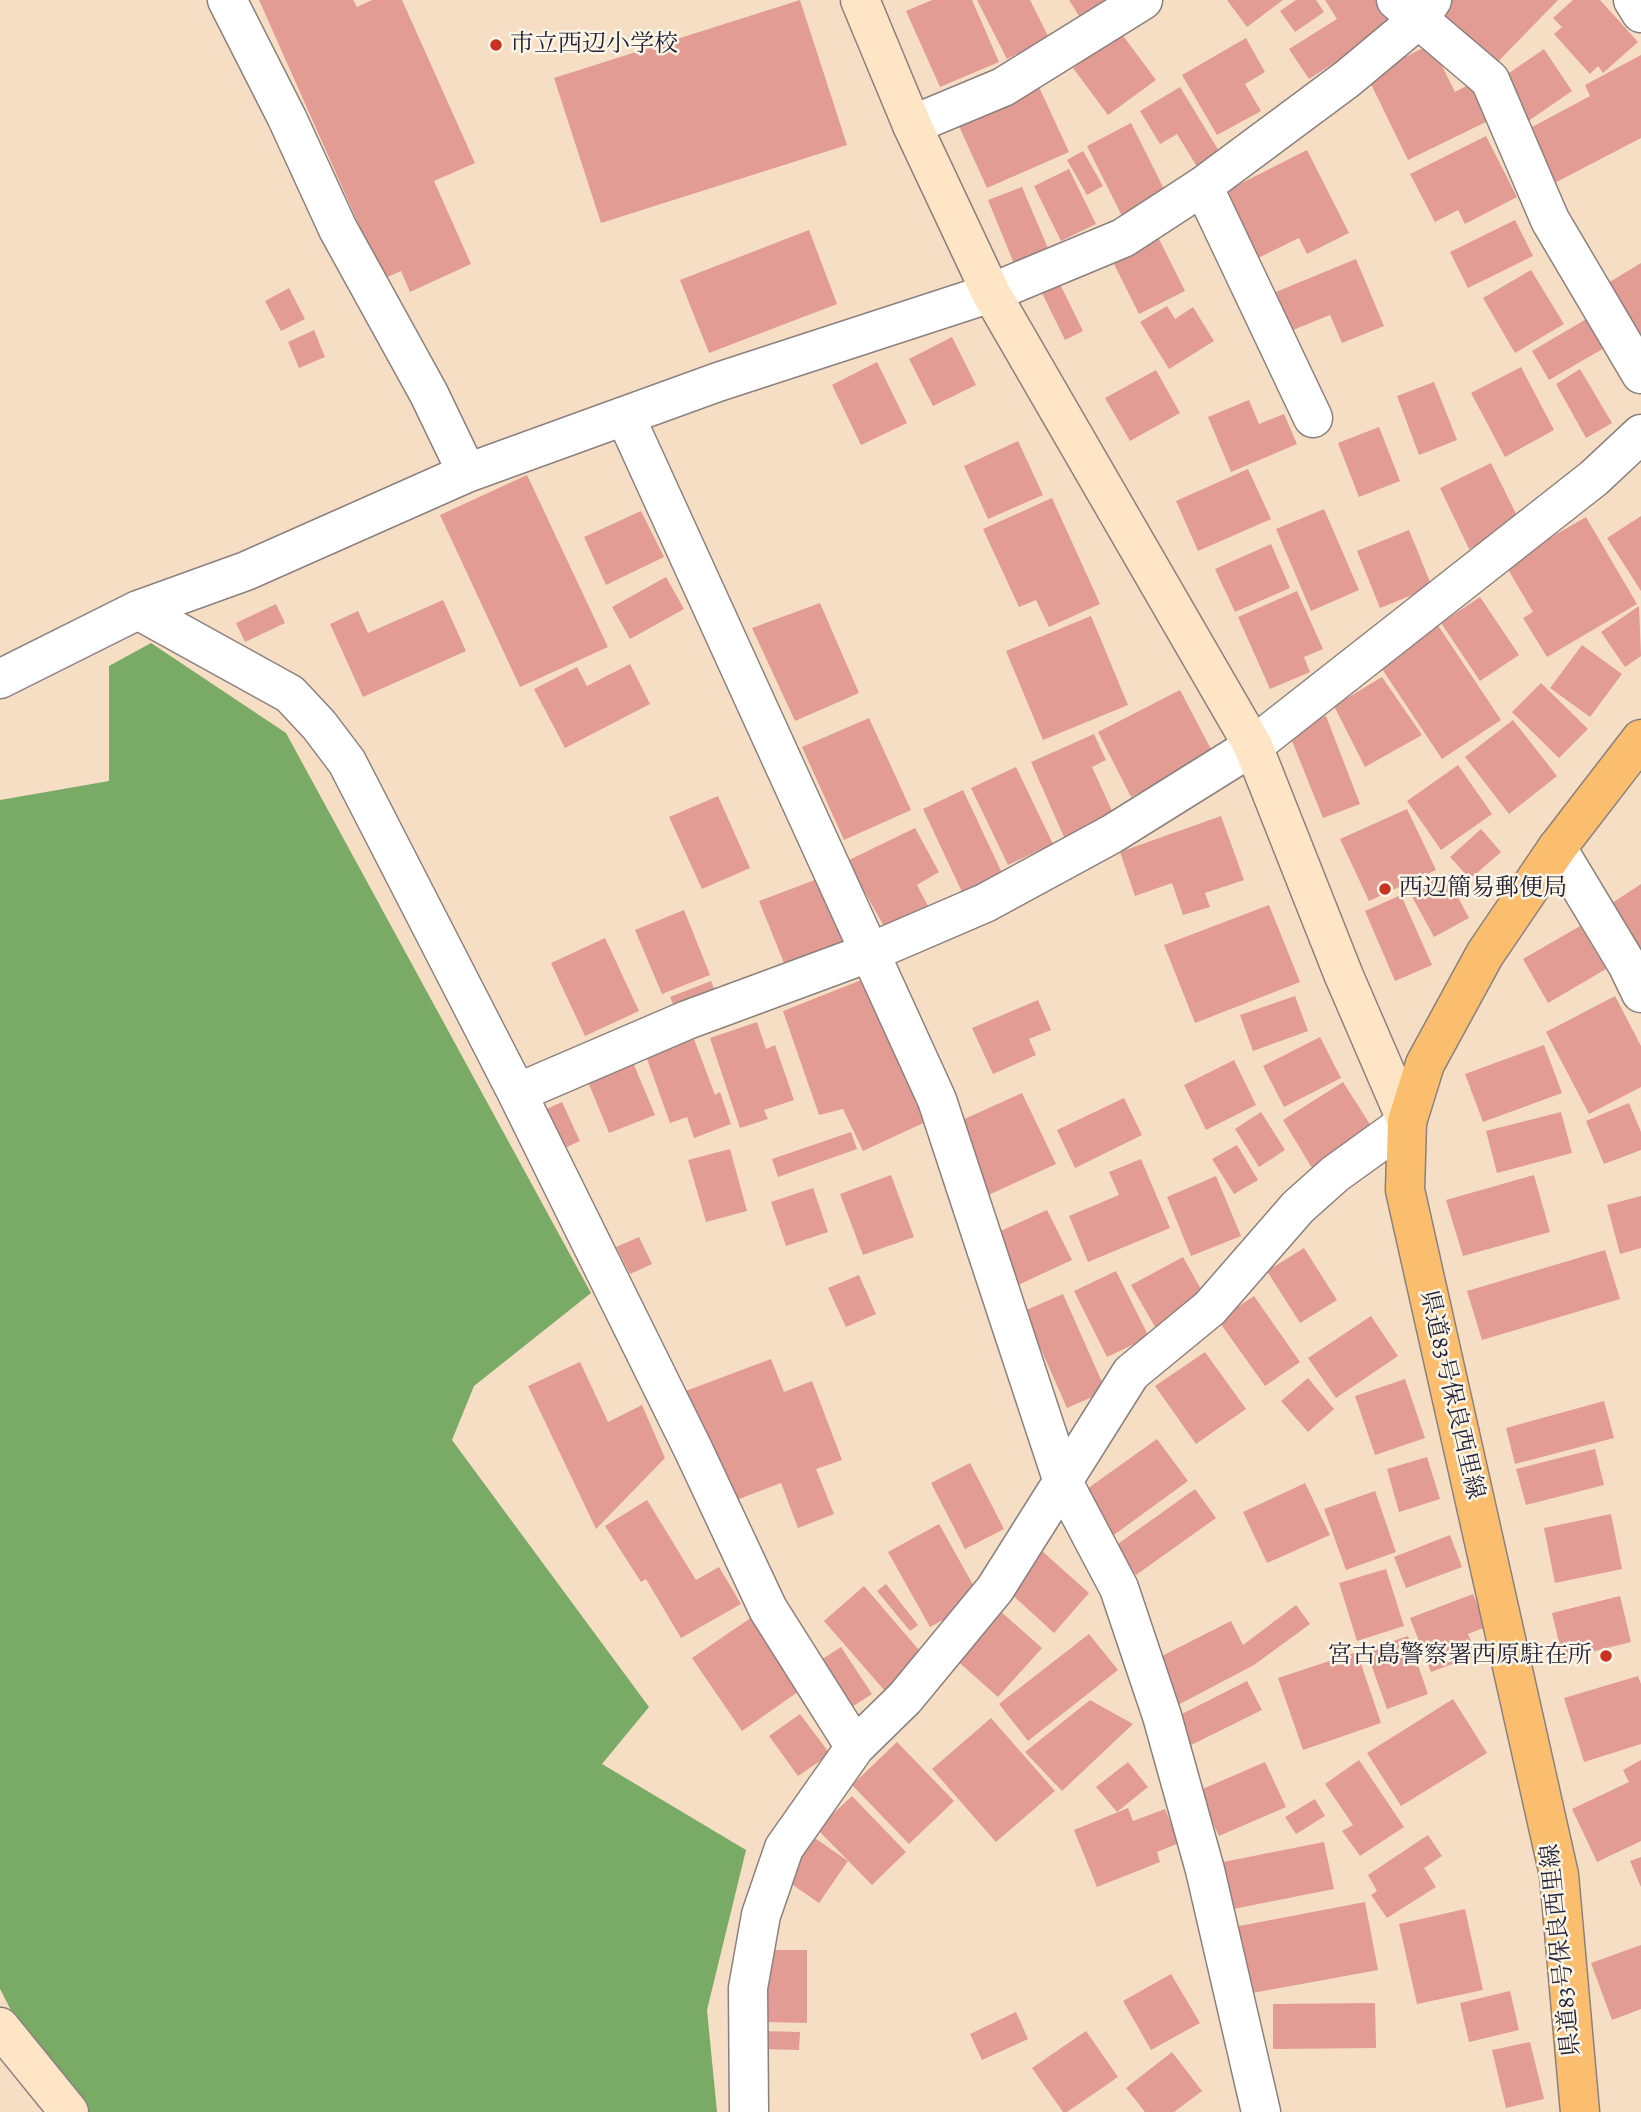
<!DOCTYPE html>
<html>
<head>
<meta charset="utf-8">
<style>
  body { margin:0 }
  canvas { display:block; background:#f5dec3 }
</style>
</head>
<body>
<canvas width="1641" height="2112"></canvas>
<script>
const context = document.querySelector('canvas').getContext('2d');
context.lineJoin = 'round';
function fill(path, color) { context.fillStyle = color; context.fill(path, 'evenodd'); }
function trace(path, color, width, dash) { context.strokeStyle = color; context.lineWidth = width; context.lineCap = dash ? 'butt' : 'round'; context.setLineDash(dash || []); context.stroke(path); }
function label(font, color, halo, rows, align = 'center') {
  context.font = font + ' Alegreya,"Noto Serif JP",serif'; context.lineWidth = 5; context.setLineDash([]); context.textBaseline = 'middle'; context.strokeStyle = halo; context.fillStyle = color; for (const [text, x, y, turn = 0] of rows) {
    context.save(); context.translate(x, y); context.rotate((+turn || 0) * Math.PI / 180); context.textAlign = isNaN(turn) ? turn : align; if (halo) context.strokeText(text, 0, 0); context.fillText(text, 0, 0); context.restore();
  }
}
fill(new Path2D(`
  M151,643L286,733L591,1293L474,1386L452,1440L649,1707L602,1764L746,1850L707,2010L717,2112H89L18,2024L0,1989V800L109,781V666Z`), '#7aab66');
fill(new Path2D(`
  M259,0H353L357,7L372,0H402L475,163L434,181L471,264L410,292L401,271L383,279Z
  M800,0L847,145L601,223L554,78Z
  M932,0H972L999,62L940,87L906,11Z
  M977,0H1030L1049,38L1007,59Z
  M1069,0H1110L1081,19Z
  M1227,0H1283L1247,27Z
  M1296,0H1316L1324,12L1295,32L1280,11Z
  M1325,0H1388L1401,20L1309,79L1289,49L1337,19Z
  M1442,0H1558L1487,73L1427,15Z
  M1573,0H1600L1638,42L1603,73L1598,66L1590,74L1554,34L1562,27L1553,18Z
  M1121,33L1156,80L1108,115L1073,68Z
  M1246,38L1265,72L1245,84L1261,111L1217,135L1182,75Z
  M1431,44L1455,92L1480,79L1498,116L1408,160L1367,76Z
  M1544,49L1572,91L1524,124L1496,82Z
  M1641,55V138L1547,187L1519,134L1590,96L1585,85Z
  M1039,87L1069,152L987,188L958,124Z
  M1180,87L1222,156L1199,170L1177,134L1160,144L1140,111Z
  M1131,123L1167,195L1123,218L1087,146Z
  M1486,136L1517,197L1465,224L1458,210L1435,222L1410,174Z
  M1307,150L1349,233L1307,254L1299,238L1256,259L1222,193Z
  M1083,151L1103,186L1087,195L1067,160Z
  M1069,169L1096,224L1061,241L1034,186Z
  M1022,187L1050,253L1015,266L988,200Z
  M1515,220L1533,256L1468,288L1450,252Z
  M809,230L837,304L709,353L680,280Z
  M1158,237L1185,291L1139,314L1112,260Z
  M1356,259L1384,326L1342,343L1330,315L1283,334L1266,296Z
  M1641,263V333L1638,335L1608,283Z
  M1531,270L1564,324L1515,353L1483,298Z
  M1058,280L1083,331L1065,340L1040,289Z
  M289,288L305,319L281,331L265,301Z
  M1167,306L1175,319L1193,307L1214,341L1169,369L1140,322Z
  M1588,318L1606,347L1549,380L1532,351Z
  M314,330L325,357L299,368L288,342Z
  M952,337L976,385L933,406L909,359Z
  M877,362L907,423L861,445L832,385Z
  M1521,367L1554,430L1505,457L1471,393Z
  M1580,369L1612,423L1586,438L1556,384Z
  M1156,370L1180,413L1130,441L1105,398Z
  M1434,382L1457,440L1419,455L1397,396Z
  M1249,400L1259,424L1284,414L1297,444L1231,472L1208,417Z
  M1379,427L1400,481L1359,497L1338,443Z
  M1018,441L1043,495L988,519L964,466Z
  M1491,463L1521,524L1469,549L1440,488Z
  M1248,469L1271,519L1198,551L1176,501Z
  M527,475L608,647L520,687L440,515Z
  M1052,498L1100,604L1049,627L1036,600L1019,607L983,529Z
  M1324,509L1359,590L1311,611L1276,529Z
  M641,511L664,557L606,585L584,537Z
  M1641,516V591L1607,538Z
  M1586,517L1637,604L1547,657L1523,618L1533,612L1505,564Z
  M1409,530L1432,587L1380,608L1357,551Z
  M1271,544L1290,588L1235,612L1215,569Z
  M666,577L684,609L630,639L612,607Z
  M1297,591L1323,649L1304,657L1310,672L1270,689L1238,617Z
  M1480,597L1519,655L1480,681L1441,623Z
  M443,600L466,651L363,697L330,624L358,611L368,633Z
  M820,603L859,693L795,721L752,628Z
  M276,604L285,623L245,642L236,623Z
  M1639,606L1641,656L1625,667L1601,632Z
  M1091,616L1128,705L1043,740L1006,651Z
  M1437,624L1501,720L1442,759L1378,663Z
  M1582,645L1622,674L1590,717L1550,688Z
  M630,664L650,704L565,748L534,689L577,667L587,686Z
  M1382,677L1422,735L1365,767L1334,706Z
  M1541,683L1588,729L1559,758L1512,712Z
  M1180,690L1214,755L1131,797L1098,732Z
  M1326,716L1360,804L1323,818L1288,731Z
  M869,718L911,810L844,840L802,747Z
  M1513,720L1557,776L1509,814L1465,757Z
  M1094,734L1106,760L1092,767L1114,815L1064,837L1031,762Z
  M1458,765L1492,814L1441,850L1407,801Z
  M1016,767L1053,844L1008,865L971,788Z
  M963,790L1002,873L962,892L923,809Z
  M718,796L750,868L702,889L669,817Z
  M1407,809L1436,870L1369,901L1340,839Z
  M1221,816L1244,880L1205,893L1210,907L1183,915L1172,883L1135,896L1120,852Z
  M915,828L939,872L917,885L928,906L885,928L847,861Z
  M1481,829L1501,852L1470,879L1450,857Z
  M1445,873L1469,918L1434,937L1409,891Z
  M823,877L851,947L788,973L759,901Z
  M1641,884V958L1606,907Z
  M1401,895L1432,965L1395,981L1365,911Z
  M1269,905L1300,982L1195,1023L1164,945Z
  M684,910L710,975L662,994L635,930Z
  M1580,926L1606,969L1548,1003L1523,959Z
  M605,938L639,1011L585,1036L551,963Z
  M864,979L932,1119L863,1151L843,1109L819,1115L783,1011Z
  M711,981L718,998L677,1013L670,997Z
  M1295,996L1308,1031L1253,1051L1240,1015Z
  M1615,996L1641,1046V1087L1589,1114L1546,1032Z
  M1038,1000L1051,1030L1029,1039L1036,1055L993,1074L972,1028Z
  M757,1022L766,1049L775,1045L794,1100L764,1110L768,1119L740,1128L710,1038Z
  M1320,1037L1341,1078L1284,1107L1263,1066Z
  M694,1039L715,1095L720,1092L731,1124L694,1138L687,1117L670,1123L646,1056Z
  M1544,1045L1562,1093L1483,1122L1465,1074Z
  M631,1058L655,1115L609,1133L586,1077Z
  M1234,1060L1256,1105L1206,1130L1184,1085Z
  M1343,1082L1373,1129L1312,1168L1283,1120Z
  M1022,1093L1056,1164L984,1197L951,1125Z
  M1124,1098L1142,1135L1075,1168L1057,1130Z
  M562,1102L580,1141L558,1151L540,1112Z
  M1629,1103L1641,1132V1150L1604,1164L1586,1121Z
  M1261,1112L1285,1150L1259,1167L1235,1129Z
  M1561,1112L1572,1153L1497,1173L1486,1131Z
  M851,1132L857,1149L778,1177L772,1159Z
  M1237,1145L1258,1180L1234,1194L1212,1159Z
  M730,1149L747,1211L706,1222L688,1160Z
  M1141,1159L1170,1228L1088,1262L1069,1216L1119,1195L1109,1172Z
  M891,1175L914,1237L863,1255L840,1194Z
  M1534,1175L1550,1232L1463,1256L1446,1200Z
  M1216,1176L1241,1236L1191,1256L1167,1197Z
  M813,1188L828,1232L786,1246L771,1202Z
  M1641,1196V1248L1620,1254L1607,1205Z
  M1047,1210L1072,1260L1018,1285L994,1234Z
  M639,1237L652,1264L630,1274L616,1247Z
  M1304,1248L1337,1300L1300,1323L1267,1271Z
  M1605,1250L1620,1299L1482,1340L1467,1291Z
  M1183,1257L1206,1298L1155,1327L1131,1285Z
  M1116,1271L1149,1337L1107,1357L1074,1291Z
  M859,1275L876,1314L846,1327L828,1288Z
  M1063,1294L1106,1391L1067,1408L1024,1311Z
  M1254,1296L1300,1362L1265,1386L1218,1320Z
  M1371,1316L1398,1356L1336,1398L1308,1358Z
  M1205,1352L1246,1409L1196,1444L1155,1386Z
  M771,1359L784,1392L812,1381L842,1460L816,1469L834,1514L798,1528L781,1483L726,1504L683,1392Z
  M580,1362L608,1422L642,1405L665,1458L596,1529L528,1386Z
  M1308,1378L1334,1409L1308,1432L1281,1401Z
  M1405,1379L1425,1438L1375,1455L1355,1396Z
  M1604,1401L1614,1438L1515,1464L1506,1428Z
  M1157,1439L1188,1481L1111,1537L1080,1494Z
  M1595,1449L1604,1485L1526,1505L1516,1469Z
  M1427,1457L1440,1499L1399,1512L1387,1469Z
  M970,1463L1004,1529L965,1549L931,1483Z
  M1305,1483L1330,1535L1267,1563L1243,1512Z
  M1195,1489L1216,1518L1136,1575L1115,1546Z
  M1375,1491L1396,1552L1346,1570L1324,1509Z
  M647,1500L696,1580L719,1567L741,1604L681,1638L646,1579L641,1582L605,1526Z
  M1611,1514L1622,1569L1555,1583L1544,1528Z
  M939,1524L981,1599L930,1627L888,1552Z
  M1450,1535L1462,1567L1406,1588L1394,1557Z
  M1042,1551L1089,1593L1054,1633L1007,1590Z
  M1386,1569L1404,1626L1357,1641L1339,1583Z
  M886,1584L918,1625L910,1631L877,1591Z
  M864,1586L925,1657L885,1691L824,1621Z
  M1473,1594L1486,1627L1468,1634L1477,1655L1431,1672L1410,1618Z
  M1620,1596L1631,1642L1563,1659L1552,1613Z
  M1296,1605L1310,1624L1254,1665L1176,1706L1152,1661L1231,1621L1243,1645Z
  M998,1609L1042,1648L998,1697L954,1658Z
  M755,1615L805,1687L742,1731L692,1658Z
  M1089,1634L1118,1670L1028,1741L999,1704Z
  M1408,1636L1428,1694L1387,1709L1366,1650Z
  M841,1647L872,1694L844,1712L813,1665Z
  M1357,1652L1381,1723L1303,1750L1278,1678Z
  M1638,1676L1641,1684V1744L1584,1762L1564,1698Z
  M1247,1681L1262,1710L1189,1746L1174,1718Z
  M1453,1699L1487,1753L1401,1806L1367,1753Z
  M1090,1700L1133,1724L1062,1791L1025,1752Z
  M800,1714L830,1754L798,1776L769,1736Z
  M991,1718L1055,1791L996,1842L932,1769Z
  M897,1742L954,1801L909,1844L852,1785Z
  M1359,1760L1404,1827L1360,1856L1342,1831L1353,1825L1325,1784Z
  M1641,1760V1841L1597,1862L1572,1809L1629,1782L1623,1770Z
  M1128,1762L1148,1787L1117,1812L1096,1787Z
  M1265,1762L1286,1807L1219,1836L1198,1791Z
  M852,1796L906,1852L872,1885L817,1829Z
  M1315,1799L1325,1816L1296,1834L1285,1817Z
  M1128,1808L1133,1821L1165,1809L1179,1843L1157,1852L1160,1862L1097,1887L1074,1830Z
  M809,1834L848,1861L819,1903L780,1876Z
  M1428,1835L1442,1856L1424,1868L1436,1887L1387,1918L1371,1895L1377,1891L1368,1875Z
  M1324,1842L1334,1889L1228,1910L1218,1863Z
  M1641,1857V1887L1630,1861Z
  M1365,1902L1378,1970L1247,1994L1234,1927Z
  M1465,1909L1483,1990L1417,2004L1399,1924Z
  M1641,1945V2009L1612,2020L1591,1963Z
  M764,1950H807V2023L764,2022Z
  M1171,1974L1200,2023L1151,2050L1123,2001Z
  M1510,1991L1519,2030L1469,2042L1460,2003Z
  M1375,2003L1376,2048L1273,2049V2004Z
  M1016,2012L1028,2039L982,2060L970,2034Z
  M763,2031L800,2032L799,2050L762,2049Z
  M1086,2031L1118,2077L1067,2112H1063L1032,2068Z
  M1530,2042L1544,2099L1506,2108L1492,2050Z
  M1172,2052L1202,2091L1174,2112H1145L1126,2088Z`), '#e29c94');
const street = new Path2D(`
  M227,0L287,118L338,229L429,394L467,473
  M1396,0L1490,80L1550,220L1641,374
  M1633,0L1641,13
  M912,125L1003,87L1143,0
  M1203,186L1313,418
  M625,416L937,1100L1063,1482L1119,1588L1162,1716L1205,1870L1261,2112
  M138,610L290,694L319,725L347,762L517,1093L693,1449L768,1609L855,1747
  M0,679L138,610L246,571L467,473L718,382L991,293L1123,238L1203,186L1347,79L1419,19L1432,0
  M1557,848L1628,966L1641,993
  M517,1093L687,1020L871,952L985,903L1112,834L1253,746L1594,478L1641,434
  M749,2112L748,1988L761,1915L784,1848L855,1747L905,1698L995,1589L1131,1373L1210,1308L1298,1207L1335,1174L1407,1122`);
const secondary = new Path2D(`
  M860,0L912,125L991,293L1253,746L1344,976L1407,1122
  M0,2027L69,2112`);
const primary = new Path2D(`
  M1580,2112L1559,1875L1405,1190L1407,1122L1425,1064L1485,954L1557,848L1641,739`);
trace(street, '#8c807f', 41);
trace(secondary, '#8c807f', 41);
trace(primary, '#8c807f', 41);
trace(street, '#fff', 38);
trace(secondary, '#fde5c5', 38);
trace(primary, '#fabe6e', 38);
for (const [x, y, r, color] of [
  [496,45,7,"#c8321e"],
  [1385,889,7,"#c8321e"],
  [1606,1656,7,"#c8321e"]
]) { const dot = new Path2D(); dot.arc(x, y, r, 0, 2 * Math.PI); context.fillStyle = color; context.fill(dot); trace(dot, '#fcf5e5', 2.5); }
label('24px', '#22223b', '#fcf5e5', [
  ["市立西辺小学校",510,45],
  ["西辺簡易郵便局",1399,889],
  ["宮古島警察署西原駐在所",1592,1656,"right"]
], 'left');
label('24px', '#22223b', '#fcf5e5', [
  ["県道83号保良西里線",1451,1395,77],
  ["県道83号保良西里線",1562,1950,-96]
]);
</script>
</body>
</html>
